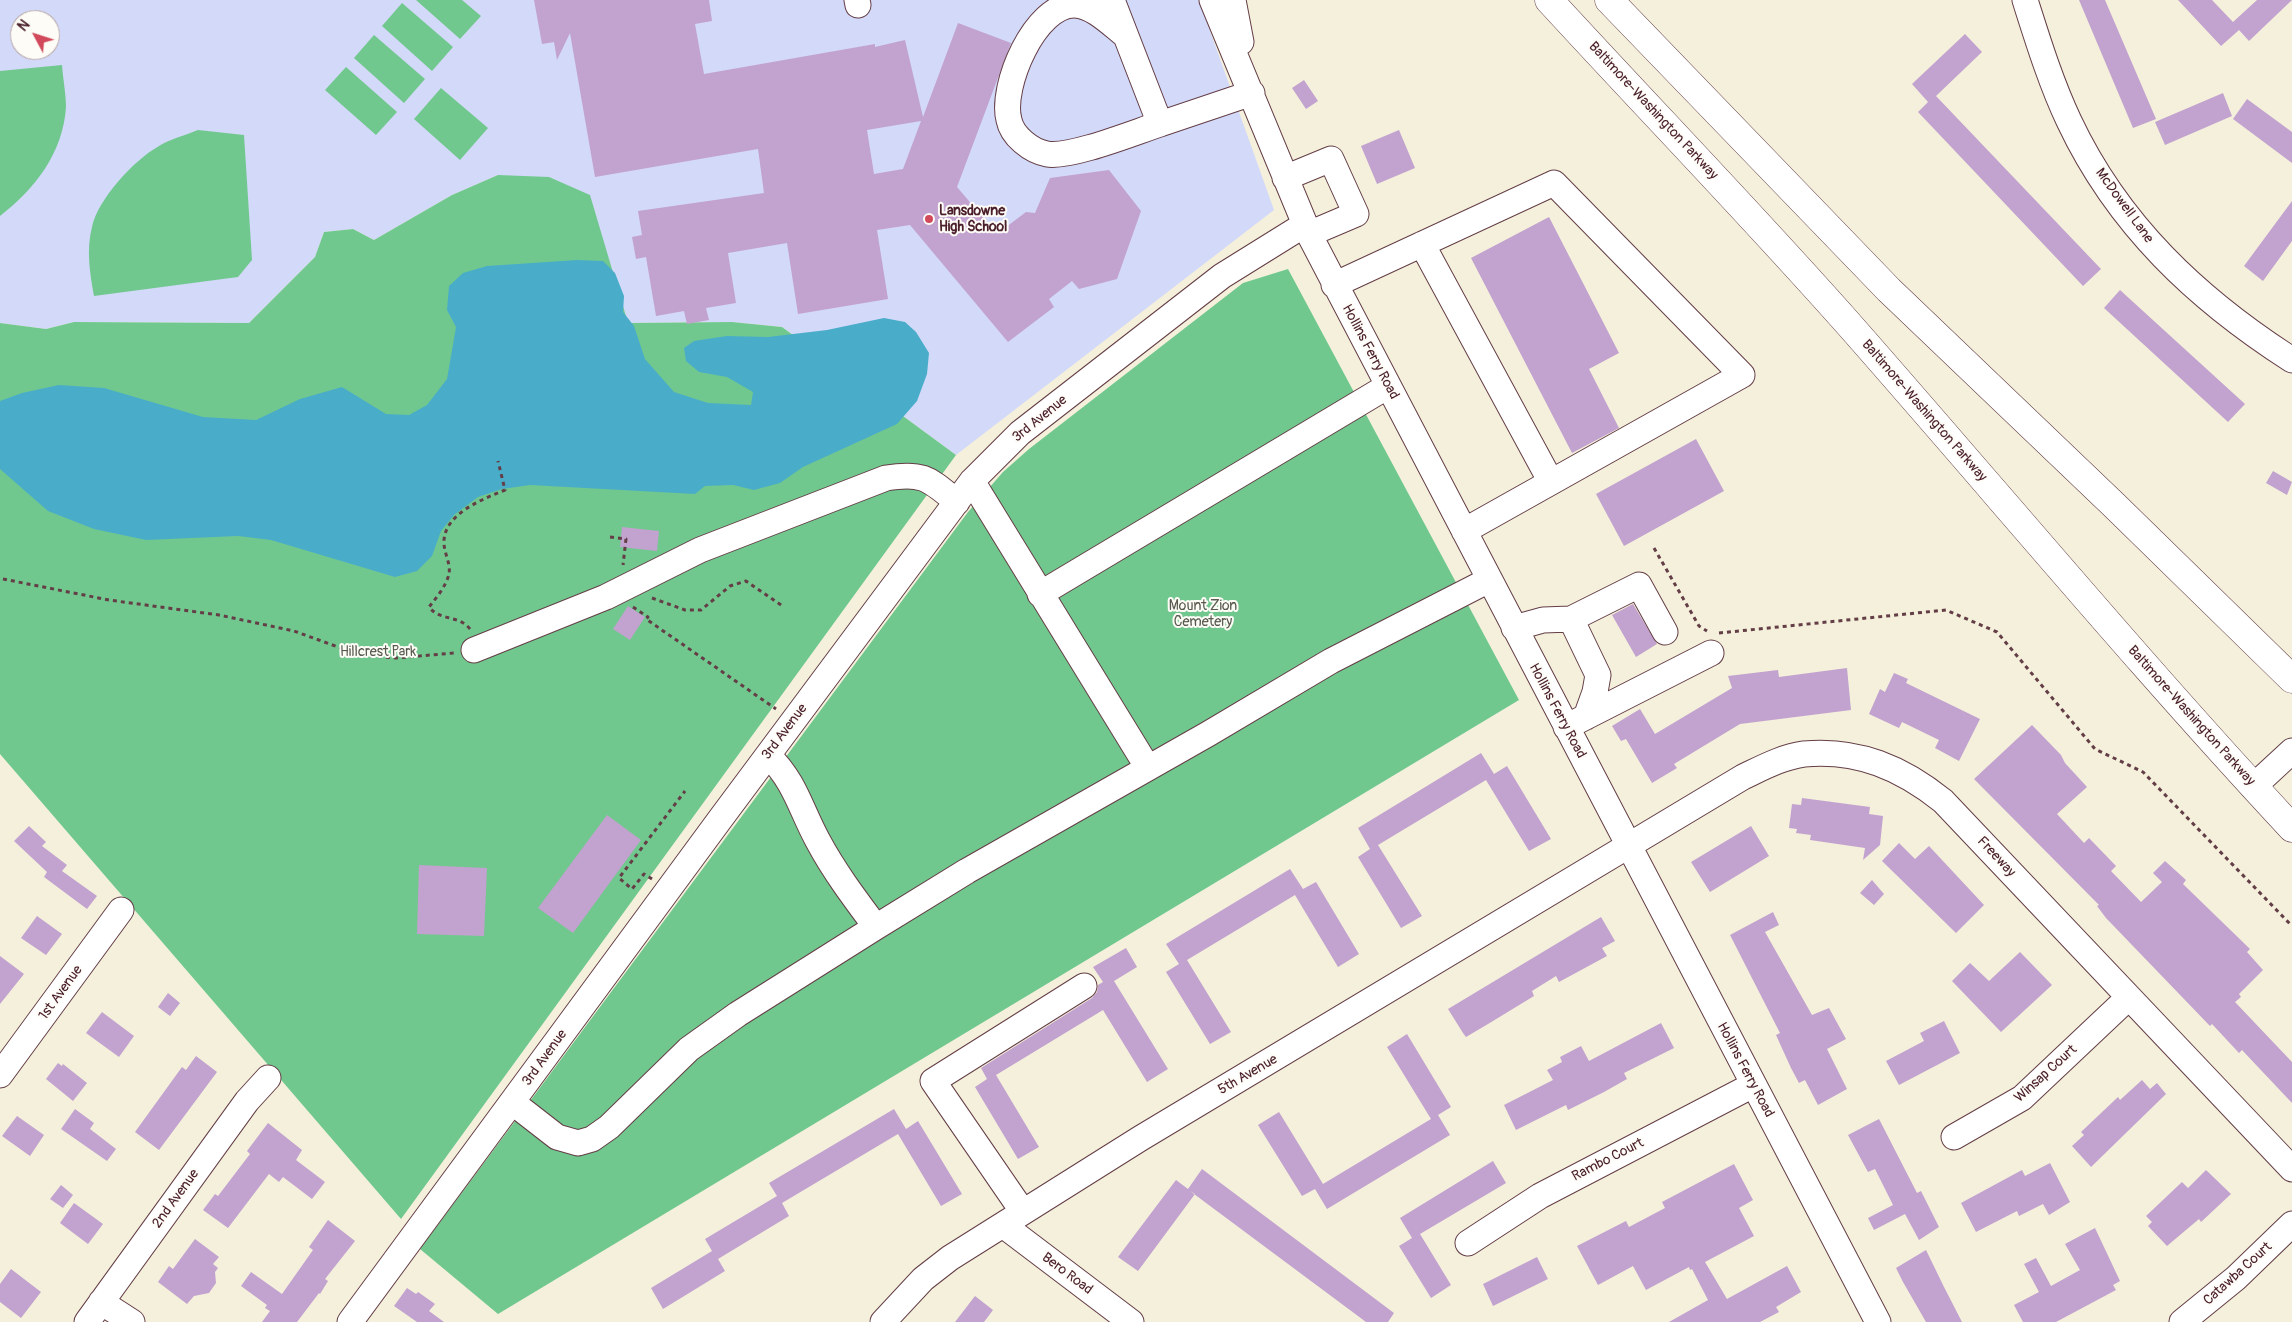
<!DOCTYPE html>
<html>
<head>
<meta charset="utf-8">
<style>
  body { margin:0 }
  #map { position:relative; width:2292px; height:1322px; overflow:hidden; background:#f4f0dc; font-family:Pangolin,sans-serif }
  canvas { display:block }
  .north { position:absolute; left:10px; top:10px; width:50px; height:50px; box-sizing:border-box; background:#fdfcf7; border:1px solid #b5a4a5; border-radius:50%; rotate:310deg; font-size:14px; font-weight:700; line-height:20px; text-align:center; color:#4a1f2b }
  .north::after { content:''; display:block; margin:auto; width:18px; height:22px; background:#d1495b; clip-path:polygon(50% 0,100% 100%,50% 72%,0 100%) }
</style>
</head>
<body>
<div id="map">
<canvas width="2292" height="1322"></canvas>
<div class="north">N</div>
</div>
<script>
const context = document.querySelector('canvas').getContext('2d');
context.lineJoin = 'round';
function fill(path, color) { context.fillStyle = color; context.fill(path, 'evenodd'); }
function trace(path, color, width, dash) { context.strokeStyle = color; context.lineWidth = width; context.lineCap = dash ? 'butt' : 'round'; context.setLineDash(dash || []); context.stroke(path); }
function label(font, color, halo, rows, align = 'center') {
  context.font = font + ' Pangolin,sans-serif'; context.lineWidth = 4; context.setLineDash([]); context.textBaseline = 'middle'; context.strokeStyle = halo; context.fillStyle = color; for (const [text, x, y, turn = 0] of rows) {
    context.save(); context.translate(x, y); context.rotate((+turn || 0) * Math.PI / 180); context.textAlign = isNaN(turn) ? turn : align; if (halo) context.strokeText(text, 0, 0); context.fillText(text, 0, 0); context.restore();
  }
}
fill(new Path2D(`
  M0,0H1199L1274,210L956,455L782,327L732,322L628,323L498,175L452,195L374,240L353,229L324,232L315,257L249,323L74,322L46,329L0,323ZM20,20H50V50H20Z`), '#d3d9f9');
fill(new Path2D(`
  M416,0H462L481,16L460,39Z
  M402,3L453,47L432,71L382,26Z
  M374,35L425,79L404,103L354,58Z
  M62,65C63,79 66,94 66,107C63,153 35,189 0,216V71Z
  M346,67L397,112L376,135L325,90Z
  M441,88L488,128L460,160L414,119Z
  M198,130L244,135L252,260L238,277L94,296C90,274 86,250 92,227C98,199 134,160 159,146C170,139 186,135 198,130Z
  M498,175L549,177L590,195L628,323L732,322L782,327L956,455L401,1219L0,754V323L46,329L74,322L249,323L315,257L324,232L353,229L374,240L452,195Z
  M1288,269L1519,700L498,1314L420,1249L968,512L1003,472L1029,449L1243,283Z`), '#71c88e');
fill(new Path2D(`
  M577,260L603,261L615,273L624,296L623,312L634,326L645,359L674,392L708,403L751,405L753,392L727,377L699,372L686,361L684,348L694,341L727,336L768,337L827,330L884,318L905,322L916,332L929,353L927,374L917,401L897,424L803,467L780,483L754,490L733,485L705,486L695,494L530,485L502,489L478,497L454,515L441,531L432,556L417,571L395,577L271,540L238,536L146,540L94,529L48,511L0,469V401L22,393L59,385L104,388L203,417L256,420L300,399L342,387L386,414L409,415L427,405L447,379L456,327L447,310L449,286L463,273L487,266Z`), '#49adc9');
fill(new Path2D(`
  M534,0H709L712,21L695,24L704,74L875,44V47L905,40L923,117L958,23L1011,43L957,187L997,234L1026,212L1035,213L1050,178L1109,170L1141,211L1117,279L1079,289L1072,281L1049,299L1054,307L1008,342L910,225L877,230L888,299L798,314L787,243L728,253L736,303L706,308L709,320L687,324L684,311L656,316L646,257L636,259L632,237L642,235L638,211L764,193L758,149L595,177L570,33L557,60L554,42L542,44ZM921,121L903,169L874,174L867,130Z
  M2079,0H2105L2156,119L2133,128Z
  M2178,0H2212L2233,22L2257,0H2292L2249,41L2239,30L2221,46Z
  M1965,34L1982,52L1936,96L2101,269L2083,286L1918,112L1928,102L1912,84Z
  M1304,80L1318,101L1306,109L1292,88Z
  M2223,93L2232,116L2165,145L2155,122Z
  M2247,99L2292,132V163L2233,119Z
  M1399,130L1415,168L1377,184L1361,146Z
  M2292,201V241L2263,281L2244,266Z
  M1549,217L1619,353L1589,369L1619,428L1572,453L1471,258Z
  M2120,290L2245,404L2228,422L2104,308Z
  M1696,439L1724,491L1624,546L1596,494Z
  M2273,471L2292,482L2287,495L2266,483Z
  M622,527L659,531L657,551L620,547Z
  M1633,604L1657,644L1636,657L1612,615Z
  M628,606L645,617L630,640L613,629Z
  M1847,668L1851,710L1740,724L1674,764L1677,768L1652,783L1626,739L1621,741L1612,726L1640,709L1655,734L1732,688L1728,676L1778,670L1779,677Z
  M1894,673L1908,679L1906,683L1980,719L1959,761L1935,748L1939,740L1902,722L1899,728L1869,714L1880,689L1885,692Z
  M2032,725L2061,755L2065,763L2087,787L2057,814L2084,843L2089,838L2116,866L2111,871L2141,902L2162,882L2153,873L2165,861L2186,880L2183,884L2250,949L2247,952L2263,970L2239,994L2241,997L2235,1002L2292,1062V1103L2242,1050L2239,1053L2212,1024L2210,1026L2106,918L2097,906L2099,905L1974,779Z
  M1481,753L1494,774L1507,766L1551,839L1529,851L1486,780L1378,845L1422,916L1401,928L1358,857L1370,849L1358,828Z
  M1802,798L1870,807L1869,814L1883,816L1880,845L1863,860L1865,848L1810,840L1811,835L1796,833L1797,829L1789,828L1792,804L1801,805Z
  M607,815L641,840L573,933L538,908Z
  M29,826L46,842L42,846L67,865L62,871L97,896L87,909L44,877L47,872L14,841Z
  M1751,826L1769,856L1710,892L1691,862Z
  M1899,843L1915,859L1929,846L1984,905L1956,933L1882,861Z
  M419,865L487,868L484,936L417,934Z
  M1290,869L1303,889L1316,882L1359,954L1338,967L1295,895L1187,960L1231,1032L1210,1044L1166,972L1179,964L1166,944Z
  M1872,880L1884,894L1874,905L1860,893Z
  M1773,912L1779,925L1765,932L1812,1015L1829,1008L1846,1039L1827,1049L1847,1089L1818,1105L1805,1080L1799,1083L1791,1068L1776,1035L1780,1033L1730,935Z
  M37,916L62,934L46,955L21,938Z
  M1601,917L1615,941L1602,948L1607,956L1559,982L1556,976L1532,991L1534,996L1488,1024L1466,1037L1463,1033L1448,1009Z
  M1126,948L1137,967L1114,981L1168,1069L1147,1082L1103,1010L996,1075L1039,1147L1018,1159L975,1087L987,1079L981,1068L1092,998L1097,992L1098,985L1103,982L1093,967Z
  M2020,952L2052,985L2001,1032L1952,981L1970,963L1989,981Z
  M0,956L24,974L0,1004Z
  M168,993L180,1003L170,1016L158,1007Z
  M102,1012L134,1036L119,1057L86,1033Z
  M1944,1021L1960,1053L1899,1085L1886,1061L1924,1041L1920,1033Z
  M1661,1023L1674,1048L1624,1073L1627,1079L1604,1092L1568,1110L1566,1105L1516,1130L1504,1105L1553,1080L1547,1070L1562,1062L1560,1057L1581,1046L1589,1061Z
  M1407,1034L1451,1107L1438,1115L1450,1135L1327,1209L1315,1189L1302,1196L1258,1125L1279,1112L1323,1184L1431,1119L1387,1047Z
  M196,1056L217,1072L159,1150L135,1132L182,1067L186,1070Z
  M58,1063L62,1066L63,1064L87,1083L73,1101L46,1079Z
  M2142,1080L2150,1089L2157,1083L2166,1094L2091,1167L2072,1146L2084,1135L2081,1132L2118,1097L2120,1100Z
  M75,1109L94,1123L90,1129L116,1149L107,1161L61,1129Z
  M894,1109L906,1129L918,1121L962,1194L941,1206L898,1134L782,1203L789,1216L718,1259L725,1271L663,1309L651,1288L712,1251L705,1239L777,1196L769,1183Z
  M17,1116L44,1135L30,1156L2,1136Z
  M1879,1119L1917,1193L1921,1191L1939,1227L1919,1240L1905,1214L1874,1230L1868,1218L1893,1205L1875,1169L1868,1172L1848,1135Z
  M268,1123L302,1150L296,1160L325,1182L312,1199L283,1177L279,1182L269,1174L228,1228L203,1210L215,1194L218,1196L250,1154L247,1151Z
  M1493,1161L1506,1183L1420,1234L1451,1285L1431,1298L1399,1246L1412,1238L1400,1218Z
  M2050,1163L2070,1202L2049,1215L2043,1204L2019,1216L2017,1211L1976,1232L1961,1203L2022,1170L2025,1176Z
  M1734,1164L1753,1200L1739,1208L1754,1236L1705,1262L1727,1299L1787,1266L1801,1292L1776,1307L1779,1312L1760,1322H1669L1708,1300L1692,1269L1690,1270L1689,1267L1646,1290L1633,1266L1598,1285L1577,1246L1626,1221L1629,1227L1665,1208L1662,1202Z
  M1202,1169L1394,1313L1388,1322H1366L1190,1191L1195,1194L1138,1271L1118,1257L1176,1180L1188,1189Z
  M2206,1170L2231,1194L2201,1222L2199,1219L2167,1246L2148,1226L2152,1222L2146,1216L2182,1182L2188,1188Z
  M61,1185L73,1195L63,1208L50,1199Z
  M74,1203L103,1224L88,1244L60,1223Z
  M328,1220L355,1241L325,1279L328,1281L320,1294L319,1293L297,1322H262L270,1311L265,1308L267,1305L241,1286L251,1272L282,1294L313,1250L309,1247Z
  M2095,1228L2120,1281L2113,1285L2116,1290L2056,1322H2023L2014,1305L2039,1292L2024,1264L2036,1258L2051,1286L2080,1270L2065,1244Z
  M195,1239L219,1257L213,1264L218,1268L215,1272L216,1283L209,1293L194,1296L187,1304L158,1282L169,1266L173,1269Z
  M1926,1250L1944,1287L1962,1322H1926L1903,1282L1896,1268Z
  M1537,1257L1548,1279L1493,1306L1483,1284Z
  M11,1269L41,1292L21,1318L0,1302V1284Z
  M407,1288L416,1294L418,1292L435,1304L429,1311L444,1322H417L394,1306Z
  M975,1296L993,1310L984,1322H955Z`), '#c2a2ce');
const minor = new Path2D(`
  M857,0L858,5
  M1112,0L1160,124C1135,132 1071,158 1047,154C1031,151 1012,136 1009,120C1000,87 1035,4 1075,5C1094,6 1112,25 1126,36
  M1212,0L1309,234L1878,1322
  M1233,0L1241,42
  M2025,0C2038,41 2051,83 2069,121C2118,225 2197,299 2292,360
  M1160,124L1252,93
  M1285,178L1331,159L1356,214L1309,234
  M1422,244L1551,482
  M1334,285L1554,183L1742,375L1464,531
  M972,481L1148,768
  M1040,594L1388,386
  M1571,619L1598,675L1595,692L1586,717
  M1514,628L1543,620L1571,619L1639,585L1665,632
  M474,650L606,597L700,550L886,478C924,472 929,479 957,502
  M1566,727L1711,653
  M768,755C796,783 800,808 818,841C834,871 855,899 876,927
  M2253,787L2292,751
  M0,1075L121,910
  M512,1102L557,1137L578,1143L592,1139L609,1127L689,1049L738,1014L876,927L967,871L1208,734L1331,661L1489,580
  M1954,1137L2022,1098L2128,998
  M1023,1212L933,1081L1084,986
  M1003,1225L1131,1322
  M1468,1243L1540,1196L1753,1085
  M101,1302L132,1322
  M87,1322L247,1101L268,1078
  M350,1322L721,818L972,481L1020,433L1222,276L1304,225
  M883,1322L923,1279L950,1258L1141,1138L1743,777C1762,768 1782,757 1804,754C1858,749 1902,768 1943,801L2292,1169
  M2182,1322L2236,1278L2292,1224`);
const highway = new Path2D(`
  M1549,0C1650,110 1754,217 1853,329C1999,495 2141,666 2292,828
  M1609,0L1889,290L2115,506L2292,679`);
trace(minor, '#643e46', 27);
trace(highway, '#643e46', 29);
trace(new Path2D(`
  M610,537L626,539L623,565
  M1654,548L1699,626L1707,631
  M3,579L109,600L219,615L266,625L294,631L360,655L396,658L454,653
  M652,598L685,610H701L730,586L746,581L784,607
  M633,607L648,617L646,619L776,709
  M470,629C459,615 440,621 429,607C437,597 446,586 449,574C451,564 444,553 444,543C443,514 483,499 505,490L498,461
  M1719,633L1946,610L1997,632L2095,749L2143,772L2292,926
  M652,879L644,874L632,889L619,878L685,791`), '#643e46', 3, [4, 4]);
trace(minor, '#fff', 25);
trace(highway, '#fff', 28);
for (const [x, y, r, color] of [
  [929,219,5,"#d1495b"]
]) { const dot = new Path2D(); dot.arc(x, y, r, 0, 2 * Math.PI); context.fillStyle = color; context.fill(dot); trace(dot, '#fdfcf7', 2); }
label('14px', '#4a1f2b', '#fdfcf7', [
  ["Baltimore-Washington Parkway",1653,111,47],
  ["McDowell Lane",2124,206,54],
  ["Hollins Ferry Road",1370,352,62],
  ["Baltimore-Washington Parkway",1924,411,49],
  ["3rd Avenue",1040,419,-39],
  ["Hollins Ferry Road",1557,711,62],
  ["Baltimore-Washington Parkway",2191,716,48],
  ["3rd Avenue",785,732,-53],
  ["Freeway",1996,857,47],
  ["1st Avenue",61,993,-54],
  ["3rd Avenue",545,1058,-54],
  ["Hollins Ferry Road",1745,1070,62],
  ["Winsap Court",2046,1074,-42],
  ["5th Avenue",1248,1075,-30],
  ["Rambo Court",1608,1160,-27],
  ["2nd Avenue",176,1199,-54],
  ["Bero Road",1067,1274,37],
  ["Catawba Court",2238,1274,-42]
]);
label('bold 14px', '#4a1f2b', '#fdfcf7', [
  ["Lansdowne",939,211],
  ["High School",939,227]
], 'left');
label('14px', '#585a4e', '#fdfcf7', [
  ["Mount Zion",1203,606],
  ["Cemetery",1203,622],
  ["Hillcrest Park",378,652]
]);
</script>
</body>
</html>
